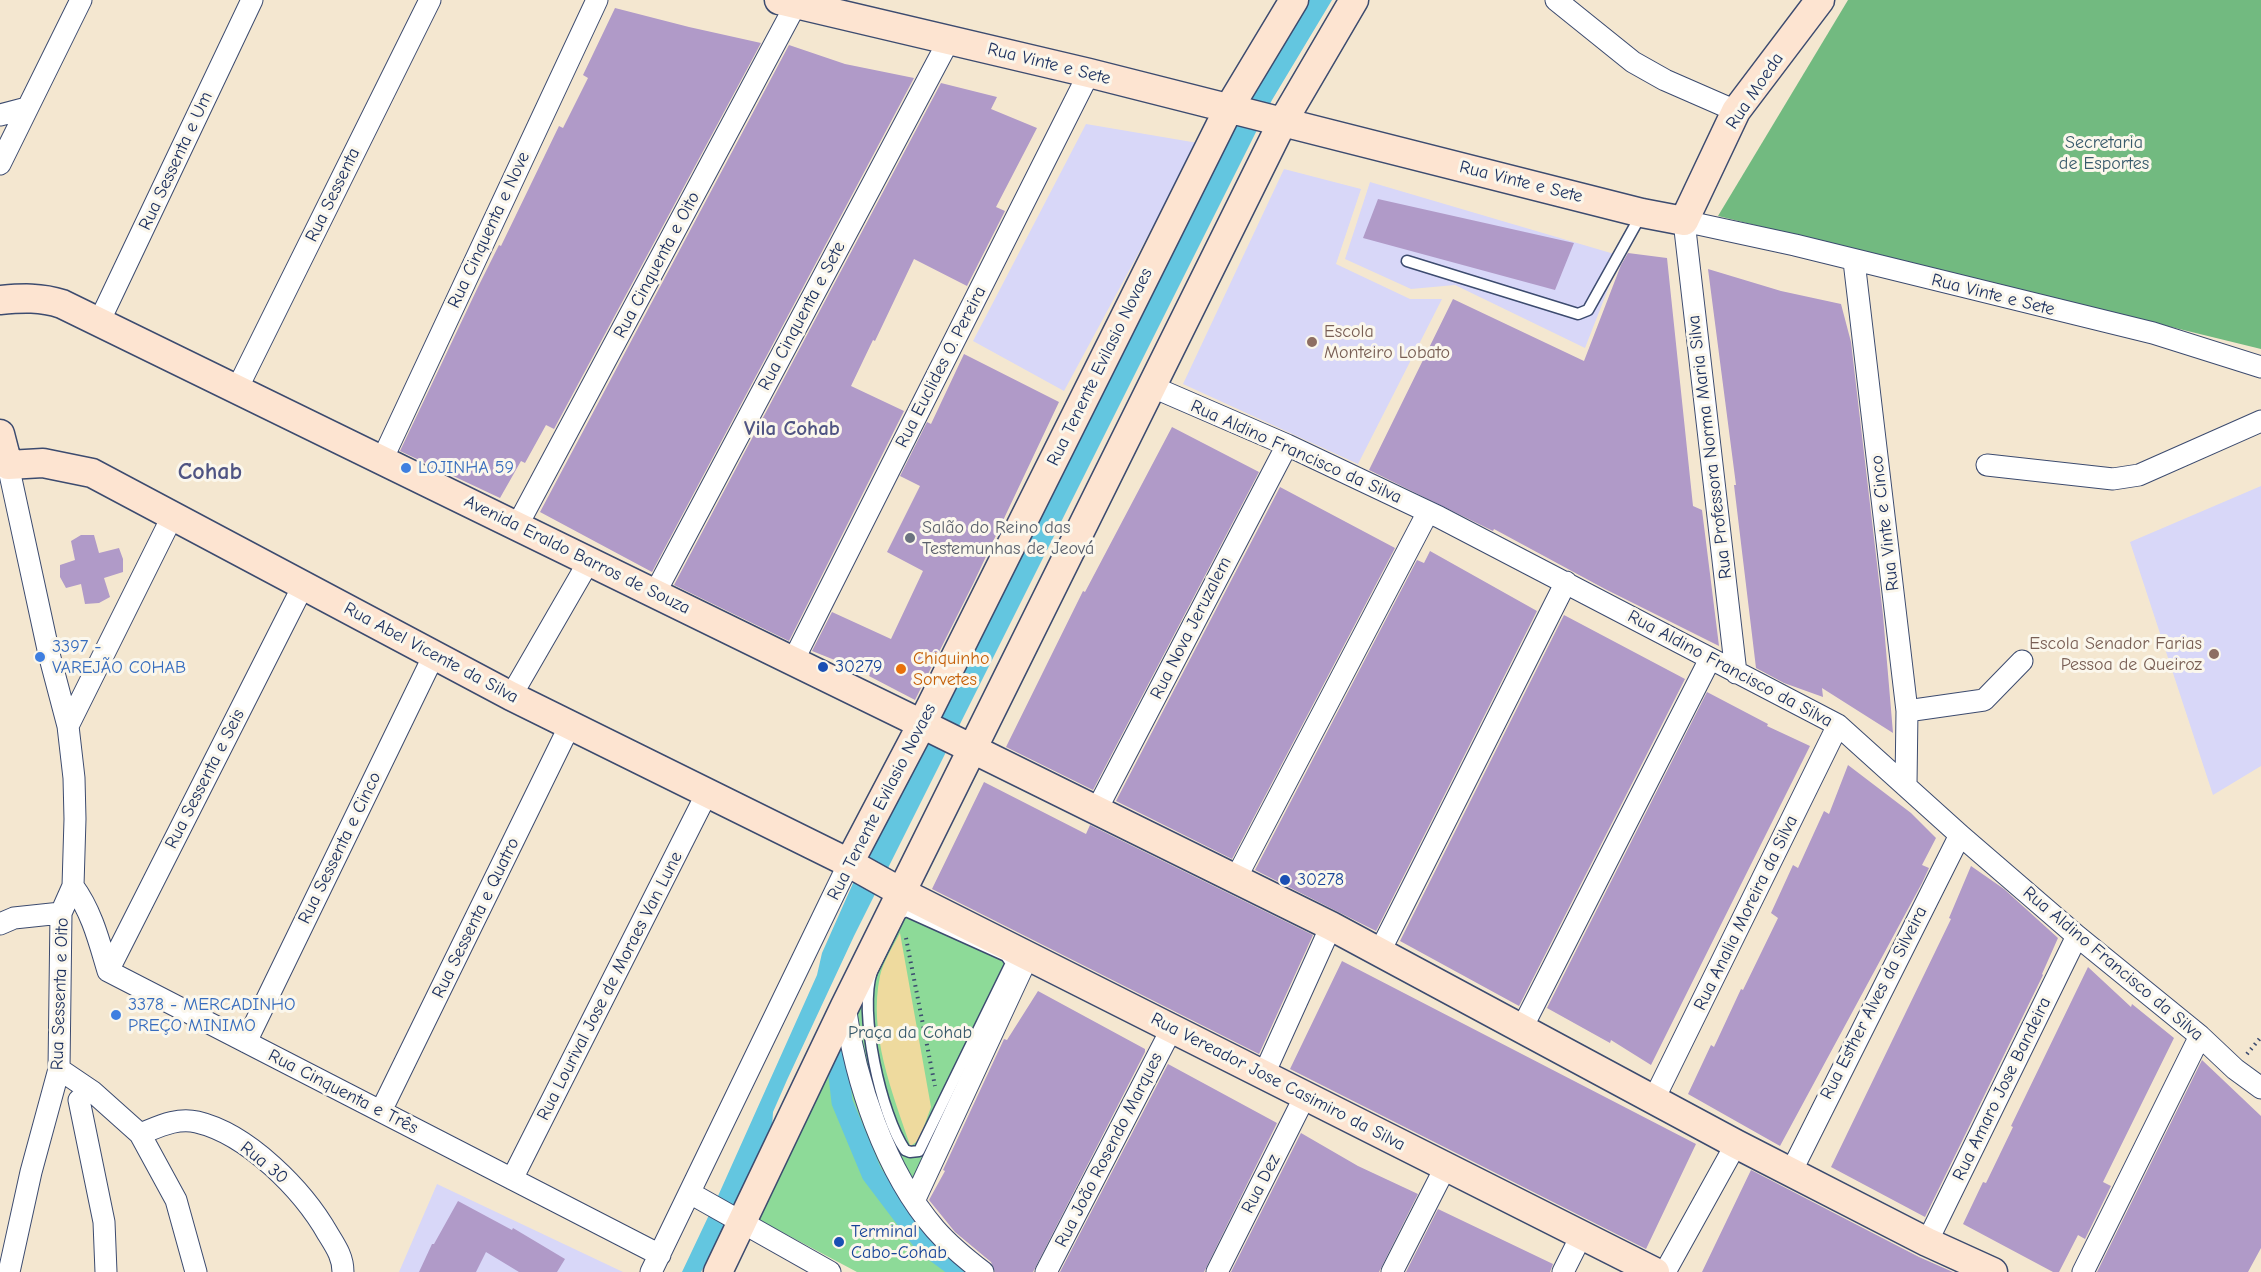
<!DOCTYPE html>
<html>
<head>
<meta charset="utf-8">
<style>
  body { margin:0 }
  canvas { display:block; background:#f4e7d0 }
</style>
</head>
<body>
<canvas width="2261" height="1272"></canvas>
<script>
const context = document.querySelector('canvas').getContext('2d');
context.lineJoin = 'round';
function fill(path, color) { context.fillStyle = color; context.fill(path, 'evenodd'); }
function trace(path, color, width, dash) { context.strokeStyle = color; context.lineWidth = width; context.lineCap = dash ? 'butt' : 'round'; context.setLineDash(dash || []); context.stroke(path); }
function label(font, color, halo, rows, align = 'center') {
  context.font = font + ' "Comic Neue",sans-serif'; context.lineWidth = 6; context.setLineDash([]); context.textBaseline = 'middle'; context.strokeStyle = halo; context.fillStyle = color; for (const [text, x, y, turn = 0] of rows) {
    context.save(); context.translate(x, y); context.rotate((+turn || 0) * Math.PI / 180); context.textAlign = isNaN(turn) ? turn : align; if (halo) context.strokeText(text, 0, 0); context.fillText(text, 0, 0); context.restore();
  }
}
fill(new Path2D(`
  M1086,124L1198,143L1064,391L973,341Z
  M1284,169L1361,189L1336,264L1410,299H1442L1358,464L1183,384Z
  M1370,182L1621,256L1585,348L1455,285L1411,289L1345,259Z
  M2261,486V766L2213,795L2130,542Z
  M437,1184L623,1272H399Z`), '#d8d7f8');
fill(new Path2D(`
  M897,905L1016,955L905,1201L947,1272H857L759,1220L839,1027Z`), '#8dda98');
fill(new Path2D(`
  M1848,0H2261V349L1718,216Z`), '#72ba80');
fill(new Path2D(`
  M900,933L931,1107L919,1140L912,1145H910C892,1092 868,1032 880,976C883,962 893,946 900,933Z`), '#eeda9e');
fill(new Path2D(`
  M1308,0H1332L1272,100L854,936L787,1080L773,1112L772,1128L737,1204L701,1272H682L718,1196L800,1013L817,975L822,953L854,881L1232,128Z`), '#63c6e0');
trace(new Path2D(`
  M837,1058L842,1102L872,1174L925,1244L963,1272`), '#63c6e0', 21);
fill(new Path2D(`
  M615,8L689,27L761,43L554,429L546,425L525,463L521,461L500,498L400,451L478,287L499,245L501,246L559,126L563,128L588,78L583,75Z
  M789,45L845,64L914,78L652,572L540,512Z
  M941,83L997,97L991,109L1037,128L996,207L1005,211L967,286L914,259L875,341L873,340L851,386L904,411L789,641L674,585Z
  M1378,199L1574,243L1555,290L1363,238Z
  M1628,253L1667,258L1693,506L1702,510L1719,646L1605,589L1494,529L1493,531L1369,470L1453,299L1584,361L1621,265Z
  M1708,269L1781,291L1841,304L1851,342L1883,615L1893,733L1822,688L1823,697L1784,683L1756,668L1734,485H1736Z
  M964,354L1059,402L973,584L915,700L869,676L870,674L812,651L832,612L891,639L923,571L887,552L920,486L900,476L927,422L931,424Z
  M1172,427L1259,472L1093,790L1006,747L1083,591L1085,592Z
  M1280,487L1395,548L1232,859L1116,801Z
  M81,535H94L99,553L119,548L123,559V572L104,578L110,597L99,603L85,604L81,584L66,588L60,577V565L75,560L71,541Z
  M1430,551L1537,611L1376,931L1255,870L1417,560L1424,563Z
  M1564,615L1685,679L1519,1006L1400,941Z
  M1707,692L1768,724L1767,726L1810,746L1651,1065L1611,1040L1610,1043L1547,1008Z
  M1848,765L1911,813L1936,838L1922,865L1929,868L1922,883L1780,1146L1688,1094L1711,1045L1714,1047L1741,989L1743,990L1778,918L1771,913L1793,865L1798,868L1824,811L1829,814Z
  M984,782L1086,834L1090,825L1313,935L1259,1054L932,889Z
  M1971,866L2004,889L2058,938L2042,974L2043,975L1925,1217L1831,1167L1951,919L1949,918Z
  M1342,961L1696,1144L1646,1249L1290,1069Z
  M2088,967L2131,1007L2132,1004L2174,1038L2103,1182L2111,1186L2085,1239L2078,1235L2059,1272H2053L1963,1224L1983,1182L1986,1183L2013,1127L2011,1126Z
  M1038,991L1145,1049V1052L1033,1272H995L991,1262L955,1232L929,1200L945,1171L943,1170L1004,1039L1007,1040Z
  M2202,1060L2261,1116V1248L2248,1272H2097Z
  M1168,1064L1277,1123L1204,1272H1060Z
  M1301,1133L1358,1166L1418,1194L1379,1272H1231Z
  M1751,1170L1919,1257L1953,1272H1702Z
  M458,1201L512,1230L513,1228L565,1259L557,1272H519L486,1252L476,1272H419L432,1244H434Z
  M1438,1209L1553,1264L1550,1272H1406Z`), '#b09ac8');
const lane = new Path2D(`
  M1407,261L1578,314L1588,310L1641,215
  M906,911L1006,956L1011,963L919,1151L910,1152L905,1150C881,1115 858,1011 872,971L900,914Z`);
const street = new Path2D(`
  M1556,0L1633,62L1665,80L1736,111
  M0,115L27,108
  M0,164L81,0
  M1854,261L1907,711L1906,784
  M99,322L252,0
  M1153,387L1287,445L1439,517L1838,725L1960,835L2077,936L2200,1036L2235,1069L2261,1088
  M237,389L430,0
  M382,460L597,0
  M1987,465L2113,479L2139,475L2261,421
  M0,467L8,465L49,654L68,726L74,778L75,819L73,886L61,913L59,1069L31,1172L9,1272
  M517,526L796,4
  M655,593L949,40
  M793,661L1089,73
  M1736,673L1684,221L1795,245L2153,333L2261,367
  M511,696L589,561
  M1907,711L1984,700L2022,661
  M68,726L172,517
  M1096,811L1287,445
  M1235,880L1428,512
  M73,886C92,912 99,941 108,971L660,1255
  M0,924L14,918L61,913
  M1380,951L1566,582
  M108,971L303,586
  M845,1006C855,1081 885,1171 935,1229C949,1245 966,1259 983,1272
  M1521,1030L1710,659
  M246,1042L434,655
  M59,1069L93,1092L140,1134L176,1200L196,1272
  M1264,1074L1331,926
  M79,1100L104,1222L106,1272
  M1653,1101L1838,725
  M381,1111L570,725
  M140,1134C158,1127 177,1117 197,1122C248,1134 303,1190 328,1234C336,1247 343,1257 343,1272
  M1791,1172L1960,835
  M512,1179L707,793
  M690,1193L830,1272
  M914,1201L1028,956
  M1927,1242L2077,936
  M651,1272L849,863
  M1046,1272L1172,1028
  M1217,1272L1305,1096
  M1392,1272L1446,1166
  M1563,1272L1581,1236
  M1665,1272L1736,1144
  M2083,1272L2200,1036`);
const secondary = new Path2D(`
  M779,0L1089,73L1642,213L1684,221L1736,111L1820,0
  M0,300C22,298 41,297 62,304L928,727L1331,926L1736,1144L1927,1242L1993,1272
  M0,434L8,465L43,463L92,473L511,696L849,863L901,892L1655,1272
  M849,863L922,724L1229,108L1294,0
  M718,1272L845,1006L1282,123L1354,0`);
trace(lane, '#3c4b6f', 13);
trace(street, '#3c4b6f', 23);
trace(secondary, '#3c4b6f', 31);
trace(new Path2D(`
  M906,938L935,1086
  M2247,1054L2261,1037`), '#3c4b6f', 4, [1.5, 4.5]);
trace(lane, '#fff', 10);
trace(street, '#fff', 21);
trace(secondary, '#fde4d1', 28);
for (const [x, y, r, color] of [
  [1312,342,6,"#8d6e63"],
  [406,468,6,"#3f7fe0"],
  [910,538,6,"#6b7280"],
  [2214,654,6,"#8d6e63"],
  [40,657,6,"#3f7fe0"],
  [823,667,6,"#1a4fb4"],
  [901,669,6,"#e8710a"],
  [1285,880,6,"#1a4fb4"],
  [116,1015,6,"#3f7fe0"],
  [839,1242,6,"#1a4fb4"]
]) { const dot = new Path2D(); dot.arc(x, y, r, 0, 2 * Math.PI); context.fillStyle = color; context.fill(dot); trace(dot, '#fbf7ec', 2); }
label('18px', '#1b2f5e', '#fbf7ec', [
  ["Rua Vinte e Sete",1049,64,14],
  ["Rua Moeda",1755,91,-56],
  ["Rua Sessenta e Um",176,161,-65],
  ["Rua Vinte e Sete",1521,182,14],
  ["Rua Sessenta",333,195,-64],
  ["Rua Cinquenta e Nove",489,230,-65],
  ["Rua Cinquenta e Oito",657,265,-62],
  ["Rua Vinte e Sete",1993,295,14],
  ["Rua Cinquenta e Sete",802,316,-62],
  ["Rua Euclides O. Pereira",941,367,-63],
  ["Rua Tenente Evilasio Novaes",1100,367,-64],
  ["Rua Professora Norma Maria Silva",1710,447,-97],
  ["Rua Aldino Francisco da Silva",1296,452,24],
  ["Rua Vinte e Cinco",1885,523,-97],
  ["Avenida Eraldo Barros de Souza",577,555,26],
  ["Rua Nova Jeruzalem",1191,628,-63],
  ["Rua Abel Vicente da Silva",431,653,28],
  ["Rua Aldino Francisco da Silva",1730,669,28],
  ["Rua Sessenta e Seis",205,779,-63],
  ["Rua Tenente Evilasio Novaes",882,802,-63],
  ["Rua Sessenta e Cinco",340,848,-64],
  ["Rua Analia Moreira da Silva",1746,913,-64],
  ["Rua Sessenta e Quatro",476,918,-64],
  ["Rua Aldino Francisco da Silva",2113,964,40],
  ["Rua Lourival Jose de Moraes Van Lune",610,986,-63],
  ["Rua Sessenta e Oito",60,994,-88],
  ["Rua Esther Alves da Silveira",1874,1003,-63],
  ["Rua Vereador Jose Casimiro da Silva",1278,1082,27],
  ["Rua Amaro Jose Bandeira",2002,1089,-64],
  ["Rua Cinquenta e Três",343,1092,27],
  ["Rua João Rosendo Marques",1109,1150,-63],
  ["Rua 30",264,1163,39],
  ["Rua Dez",1261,1184,-63]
]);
label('18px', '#385a6c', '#fbf7ec', [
  ["Secretaria",2104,143],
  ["de Esportes",2104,164],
  ["Praça da Cohab",910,1033]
]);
label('18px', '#785e54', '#fbf7ec', [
  ["Escola",1324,332],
  ["Monteiro Lobato",1324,353],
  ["Escola Senador Farias",2202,644,"right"],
  ["Pessoa de Queiroz",2202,665,"right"]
], 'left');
label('18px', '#366cbe', '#fbf7ec', [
  ["LOJINHA 59",418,468],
  ["3397 -",52,647],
  ["VAREJÃO COHAB",52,668],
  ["3378 - MERCADINHO",128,1005],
  ["PREÇO MINIMO",128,1026]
], 'left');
label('18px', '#5b616d', '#fbf7ec', [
  ["Salão do Reino das",922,528],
  ["Testemunhas de Jeová",922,549]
], 'left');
label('18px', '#c56008', '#fbf7ec', [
  ["Chiquinho",913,659],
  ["Sorvetes",913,680]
], 'left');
label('18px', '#164399', '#fbf7ec', [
  ["30279",835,667],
  ["30278",1297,880],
  ["Terminal",851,1232],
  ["Cabo-Cohab",851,1253]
], 'left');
label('bold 21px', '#4f5483', '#fbf7ec', [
  ["Vila Cohab",792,429]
]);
label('bold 24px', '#4f5483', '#fbf7ec', [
  ["Cohab",210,472]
]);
</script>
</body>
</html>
